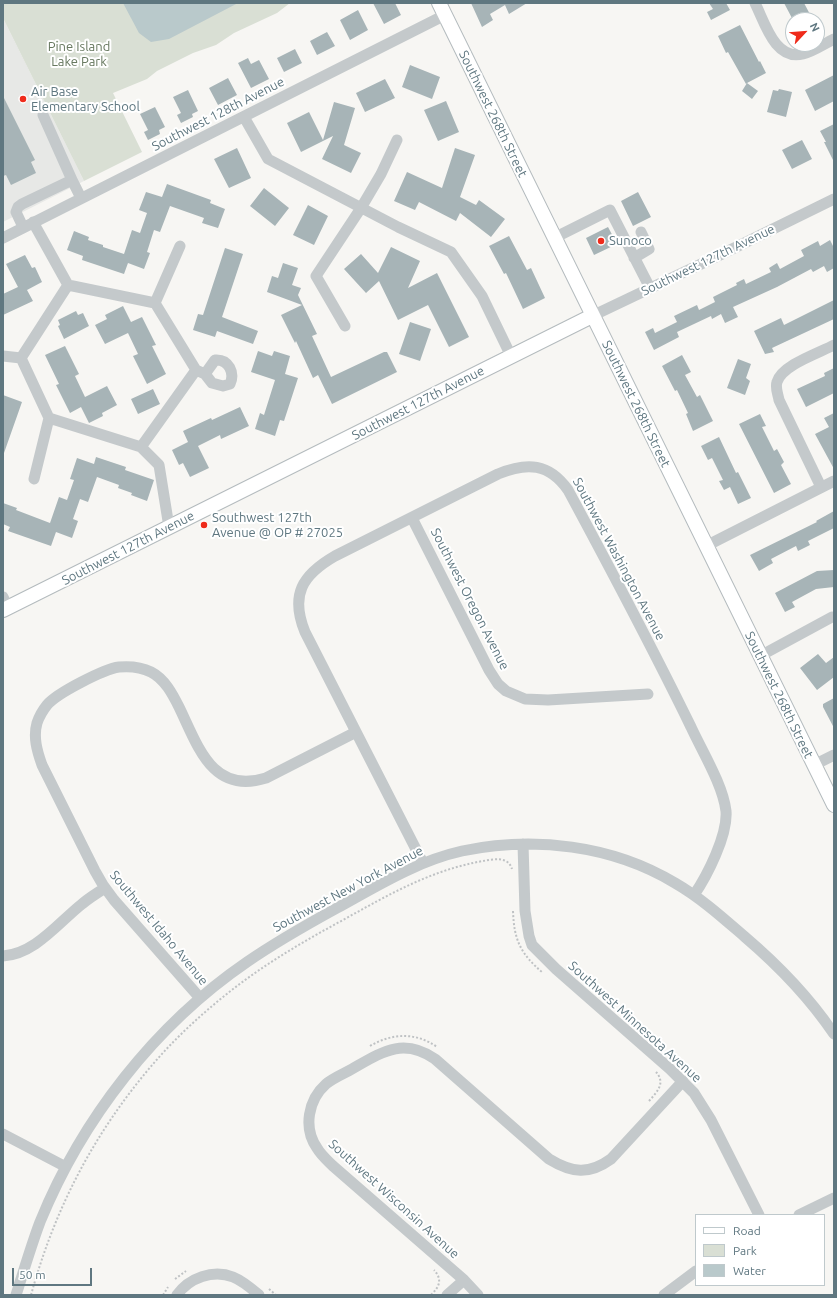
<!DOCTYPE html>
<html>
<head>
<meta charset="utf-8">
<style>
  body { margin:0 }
  #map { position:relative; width:837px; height:1298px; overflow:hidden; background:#f7f6f3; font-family:Ubuntu,sans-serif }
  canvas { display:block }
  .frame { position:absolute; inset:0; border:4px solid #5f7780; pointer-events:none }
  .legend { position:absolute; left:695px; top:1214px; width:130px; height:72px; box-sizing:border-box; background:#fff; border:1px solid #bfc9cc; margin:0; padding:5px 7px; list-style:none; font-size:12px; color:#5f7780 }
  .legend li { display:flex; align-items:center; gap:8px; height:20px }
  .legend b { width:20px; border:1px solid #bfc9cc }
  .north { position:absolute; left:785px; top:12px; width:40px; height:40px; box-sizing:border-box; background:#fff; border:1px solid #bfc9cc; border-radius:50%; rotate:64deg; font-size:11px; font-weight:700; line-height:16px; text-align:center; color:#5f7780 }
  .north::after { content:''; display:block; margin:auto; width:14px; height:18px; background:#ef2b1b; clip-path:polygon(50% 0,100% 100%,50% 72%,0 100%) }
  .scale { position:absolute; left:12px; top:1268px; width:80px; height:18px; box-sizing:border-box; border:2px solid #5f7780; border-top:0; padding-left:5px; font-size:12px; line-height:14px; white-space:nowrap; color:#5f7780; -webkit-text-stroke:3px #fff; paint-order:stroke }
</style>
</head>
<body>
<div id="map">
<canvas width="837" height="1298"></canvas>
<div class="frame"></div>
<ul class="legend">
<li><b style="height:5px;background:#fff"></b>Road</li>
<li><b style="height:11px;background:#d9dfd4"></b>Park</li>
<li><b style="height:11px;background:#b9c9cb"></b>Water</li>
</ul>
<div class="north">N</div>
<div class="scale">50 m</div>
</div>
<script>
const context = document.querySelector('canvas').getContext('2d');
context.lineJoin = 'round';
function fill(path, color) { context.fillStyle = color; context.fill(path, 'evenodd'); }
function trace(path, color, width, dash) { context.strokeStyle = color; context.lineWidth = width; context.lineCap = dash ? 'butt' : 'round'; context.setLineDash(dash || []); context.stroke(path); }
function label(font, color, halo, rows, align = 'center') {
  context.font = font + ' Ubuntu,sans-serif'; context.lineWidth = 4; context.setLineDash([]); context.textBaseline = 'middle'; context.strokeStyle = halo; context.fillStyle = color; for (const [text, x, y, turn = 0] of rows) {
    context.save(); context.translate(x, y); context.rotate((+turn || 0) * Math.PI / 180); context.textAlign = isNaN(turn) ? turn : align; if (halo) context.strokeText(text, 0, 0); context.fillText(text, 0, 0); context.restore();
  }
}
fill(new Path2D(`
  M3,18L84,181L3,222Z`), '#e7e8e6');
fill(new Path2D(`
  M3,3H290L277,13L234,33L216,45L193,53L157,71L147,79L113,93L142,152L84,181L3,18Z`), '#d9dfd4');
fill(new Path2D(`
  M123,3H238L169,39L151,42L139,33Z`), '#b9c9cb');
fill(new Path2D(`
  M373,3H395L401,15L384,24Z
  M471,3H527L509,14L505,5L490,14L493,20L482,27Z
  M709,3H726L730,10L711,20L707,12L713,9Z
  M784,3H804L813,20H793Z
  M358,10L368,30L350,40L340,20Z
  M740,25L759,62L760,61L766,73L747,83L758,91L752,99L742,91L747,83L746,84L728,52L726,53L718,36Z
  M327,32L335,46L317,55L310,41Z
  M295,49L302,63L284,72L277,58Z
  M248,58L251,64L259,60L269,79L251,88L238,63Z
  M410,65L440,77L432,99L402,87Z
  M834,75V101L815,111L805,90Z
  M228,78L237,95L218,105L209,88Z
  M385,79L395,98L365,112L356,93Z
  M779,89L792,92L786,117L767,112L773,90L778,91Z
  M188,90L198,111L192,114L193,117L181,123L177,115L181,113L173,97Z
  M3,96L35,160L31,162L36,173L11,185L6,175L3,176Z
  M446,101L459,132L438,141L424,110Z
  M334,102L355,108L344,145L361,153L351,173L322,159L333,136L301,152L287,123L309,112L323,140Z
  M155,107L165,127L159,130L160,134L148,140L144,132L148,130L140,114Z
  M834,124V162L824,142H826L820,131Z
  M802,140L812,159L792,169L782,150Z
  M237,148L251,178L229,188L214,159Z
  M455,148L475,155L460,197L476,205L479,200L505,219L491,237L460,213L456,221L419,202L415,210L394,201L407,172L442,188Z
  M167,184L211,200L210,203L225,209L218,228L202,223L204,218L170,206L160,232L154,230L147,252L150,253L144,269L128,263L124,274L82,260L83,256L67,250L74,231L89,237L88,240L103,245V247L124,254L132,230L140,233L147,213L139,210L146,192L162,197Z
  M264,188L289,208L275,226L250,206Z
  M638,192L651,217L633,226L621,201Z
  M308,205L328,216L314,245L293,235Z
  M608,227L617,244L594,255L586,238Z
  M509,236L527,270L531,268L545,298L523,309L506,273L504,274L489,246Z
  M830,240L834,248V268L827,272L824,266L813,272L811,269L777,287L733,307L738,317L725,323L721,314L712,319L711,316L677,332L679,337L654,350L645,332L653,328L655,333L677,322L674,316L697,305L699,310L715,302L713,297L737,285L736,283L744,279L746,284L771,272L769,268L777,263L780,269L804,256L801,250L818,241L820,246Z
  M391,247L420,261L408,288L437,273L469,337L449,347L428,305L398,320L379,281L366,293L344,269L361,254L378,273Z
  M225,248L243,254L222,317L258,331L253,344L217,331L215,337L193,330L198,314L203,315Z
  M25,255L32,268L35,267L42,282L27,290L33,301L3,315V294L18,287L6,264Z
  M283,263L298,268L292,285L301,288L298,295L317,334L312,336L331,377L384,352H387L397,372L332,404L318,375L313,378L296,341L295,343L281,315L302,305L267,292L272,276L278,278Z
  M834,300V319L772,348L774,352L765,354L754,331L781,318L784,325Z
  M123,306L131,322L142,317L156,345L152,346L166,374L147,384L133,356L138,354L128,333L105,344L95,325L107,319L105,315Z
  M76,311L78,315L83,313L89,326L64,339L58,326L60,325L58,320Z
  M410,322L431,329L420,361L399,354Z
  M65,346L79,374L75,376L85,397L107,386L117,405L102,413L103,416L89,423L81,407L70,413L56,385L59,384L45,355Z
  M258,351L272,356L274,351L290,356L285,374L298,378L284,421L280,420L275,436L255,429L260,413L264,415L275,380L251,372Z
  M682,355L691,372L685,375L697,397L700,395L713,421L693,431L686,414L688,413L677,390L675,391L662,366Z
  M738,359L751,364L746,378L750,381L745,395L727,388Z
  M834,368V394V393L806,407L797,389L825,376L824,373Z
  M153,389L160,404L138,414L131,399Z
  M3,395L22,402L4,453H3Z
  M240,407L249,426L221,439L220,435L198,446L209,468L190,477L183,463L179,465L172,450L188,442L183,431L211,418L212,420Z
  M834,413V469L815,434L829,427L824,418Z
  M760,414L766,426L762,427L774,451L777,449L784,462L781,465L791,484L774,493L739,424Z
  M719,437L736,473L738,472L751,498L738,504L730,487L724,490L719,481L723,480L712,458L708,460L701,446Z
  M96,457L126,467L125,470L154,480L147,501L131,495L132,493L118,488L119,485L97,477L88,502L80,499L73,519L78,521L72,538L56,532L51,546L8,531L10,527L3,524V503L17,508L16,510L50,523L59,497L67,500L74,480L70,479L77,458L94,464Z
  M834,511V528L808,541L810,545L798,551L796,546L771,559L773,563L759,571L750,555L817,522L816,521Z
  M834,570V587L816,589L792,602L795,607L785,612L775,593L817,571Z
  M818,654L826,663L834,657V677L817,690L800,668Z
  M834,698V728L823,707V704Z`), '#a7b4b7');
const major = new Path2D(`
  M439,3L834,805
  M3,610L592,316`);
trace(major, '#b4bbbe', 16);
trace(new Path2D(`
  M513,911C514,941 521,954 543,973
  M370,1046C392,1033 416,1032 437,1047
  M649,1101C657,1092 666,1083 656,1072
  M175,1279L186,1271
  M269,1289L276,1295
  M31,1295C55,1208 94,1133 153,1064C178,1035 207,1009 237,986C270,961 306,940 343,920C388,895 431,870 483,861C494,859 508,856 512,869
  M163,1295L168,1287
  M431,1295C439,1287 443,1280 434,1270`), '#bfc2c4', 2, [2, 2]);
trace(new Path2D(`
  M755,3C765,23 775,61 803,54C814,51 824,44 834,39
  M244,117L268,159L398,227L451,252L482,296L511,356
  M72,180L81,198
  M33,222L68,285L155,303L196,370
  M23,227L16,212L18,207L22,204L72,180L43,115
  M3,238L445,15
  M554,238L610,210L650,288
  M634,258L649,249L641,232
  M155,303L180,246
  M592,316L720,255L834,199
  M345,326L316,276L361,208L381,174L397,140
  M3,356L21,358L49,418L34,479
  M21,358L68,285
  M49,418L141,447L159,465L169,527
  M141,447L196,370L205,374L212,383L223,386L230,384C235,373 229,359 215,360L205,374
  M821,487L779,400C778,394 775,388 777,382C782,365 819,353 834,345
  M412,518L489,670L498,684L506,691L525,699L548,700L648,694
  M706,546L834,481
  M3,597L8,608
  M760,656L832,617
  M814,765L834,755
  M523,844L525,911L529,936L532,945L556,969L670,1069L694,1093L711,1120L759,1215
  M423,863L305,632C290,595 302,575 335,556L498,474C527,462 549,463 568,490C610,568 652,647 691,727C702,751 723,785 726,811C728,835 707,876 694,895
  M3,956C35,954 58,923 82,904C89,898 97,893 105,888
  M200,998L114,900L103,885L95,871L42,765C37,751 33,737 37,723C39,717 43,710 47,705C57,693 104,669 119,667C130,666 141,667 151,672C165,679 173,695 179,707C198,746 212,795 266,778L356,732
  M3,1134L66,1167
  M799,1215L834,1198
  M16,1295C24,1270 31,1246 40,1222C82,1119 155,1025 247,962C276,942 306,925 337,908C377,886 417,861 462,851C534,836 612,845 675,883C701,898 723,918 745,937C779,966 809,997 834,1034
  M177,1295C189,1278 213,1269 233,1277C243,1281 251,1288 259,1295
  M447,1295L464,1280
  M478,1295L464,1280L333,1166C327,1160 321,1155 317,1148C303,1128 308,1100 326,1084C333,1078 343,1074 352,1069C382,1052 403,1037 435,1059L549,1159C572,1173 589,1175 611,1159L683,1081
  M664,1295L696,1271`), '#c4c9cb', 11);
trace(major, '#fff', 14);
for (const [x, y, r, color] of [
  [23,99,4,"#ef2b1b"],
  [601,241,4,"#ef2b1b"],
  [204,525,4,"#ef2b1b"]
]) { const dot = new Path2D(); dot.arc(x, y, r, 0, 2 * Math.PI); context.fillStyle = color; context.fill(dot); trace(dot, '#fff', 1.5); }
label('13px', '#67785f', '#fff', [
  ["Pine Island",79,47],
  ["Lake Park",79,62]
]);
label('13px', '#5f7780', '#fff', [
  ["Air Base",31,92],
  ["Elementary School",31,107],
  ["Sunoco",609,241],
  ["Southwest 127th",212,518],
  ["Avenue @ OP # 27025",212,533]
], 'left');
label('13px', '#5f7780', '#fff', [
  ["Southwest 128th Avenue",218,114,-27],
  ["Southwest 268th Street",493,114,64],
  ["Southwest 127th Avenue",708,260,-26],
  ["Southwest 127th Avenue",418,403,-27],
  ["Southwest 268th Street",636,404,64],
  ["Southwest 127th Avenue",128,548,-27],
  ["Southwest Washington Avenue",619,559,62],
  ["Southwest Oregon Avenue",470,599,63],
  ["Southwest 268th Street",779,695,64],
  ["Southwest New York Avenue",348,889,-28],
  ["Southwest Idaho Avenue",159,928,50],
  ["Southwest Minnesota Avenue",635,1022,42],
  ["Southwest Wisconsin Avenue",394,1199,42]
]);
</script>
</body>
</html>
